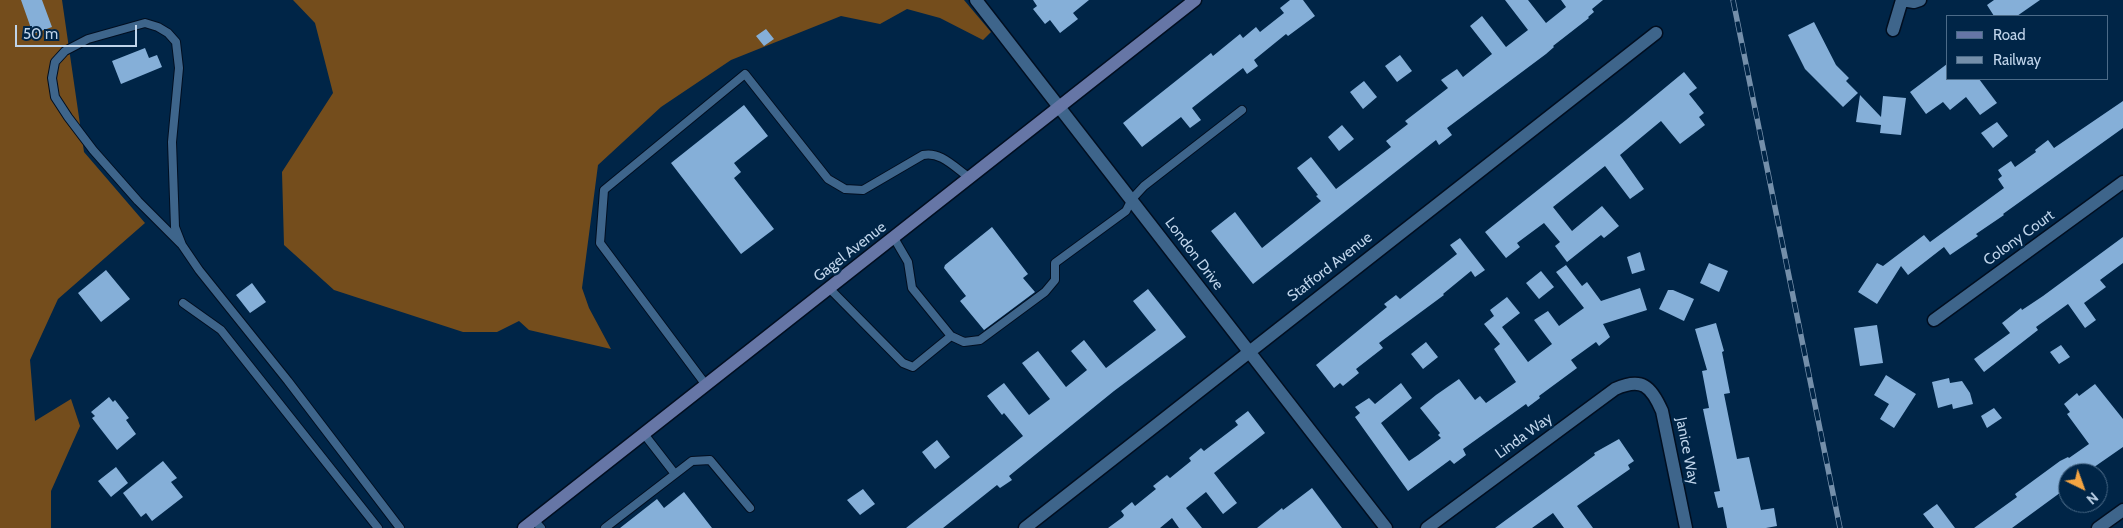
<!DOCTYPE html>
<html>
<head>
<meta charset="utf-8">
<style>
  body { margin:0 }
  #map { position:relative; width:2123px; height:528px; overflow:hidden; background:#002547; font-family:Cabin,sans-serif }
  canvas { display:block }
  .legend { position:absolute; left:1946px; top:15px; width:162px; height:65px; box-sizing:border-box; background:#002547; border:1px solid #4c6b88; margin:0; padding:6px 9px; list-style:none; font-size:15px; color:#bfd4ea }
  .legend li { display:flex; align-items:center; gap:10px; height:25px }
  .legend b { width:25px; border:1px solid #4c6b88 }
  .north { position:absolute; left:2058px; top:463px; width:50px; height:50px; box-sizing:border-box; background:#002547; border:1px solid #4c6b88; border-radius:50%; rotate:138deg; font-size:14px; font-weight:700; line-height:20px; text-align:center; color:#bfd4ea }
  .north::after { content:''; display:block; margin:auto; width:18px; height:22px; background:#f3a442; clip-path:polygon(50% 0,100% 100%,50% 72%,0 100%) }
  .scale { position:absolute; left:15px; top:25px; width:122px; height:22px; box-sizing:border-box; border:2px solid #bfd4ea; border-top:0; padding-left:6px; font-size:15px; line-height:18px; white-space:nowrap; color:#bfd4ea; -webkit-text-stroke:4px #002547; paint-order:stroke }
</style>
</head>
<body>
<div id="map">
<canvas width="2123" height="528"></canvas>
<ul class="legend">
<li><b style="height:6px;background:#6676a6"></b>Road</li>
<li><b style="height:6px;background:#748faa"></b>Railway</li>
</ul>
<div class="north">N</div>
<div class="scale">50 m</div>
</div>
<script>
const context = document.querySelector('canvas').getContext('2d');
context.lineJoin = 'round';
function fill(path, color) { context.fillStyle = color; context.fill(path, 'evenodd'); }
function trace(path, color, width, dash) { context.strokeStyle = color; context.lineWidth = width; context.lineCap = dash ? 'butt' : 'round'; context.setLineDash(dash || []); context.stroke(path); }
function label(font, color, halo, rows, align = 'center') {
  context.font = font + ' Cabin,sans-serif'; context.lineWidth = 5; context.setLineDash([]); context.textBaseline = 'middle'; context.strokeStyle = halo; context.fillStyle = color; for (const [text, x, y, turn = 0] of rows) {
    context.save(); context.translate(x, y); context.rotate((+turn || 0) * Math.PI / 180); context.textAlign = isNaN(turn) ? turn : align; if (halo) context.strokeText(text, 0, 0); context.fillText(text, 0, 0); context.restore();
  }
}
fill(new Path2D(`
  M0,0H62L84,152L145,223L58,299L30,360L35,421L71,399L80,426L51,491V528H0Z
  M293,0H964L991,32L983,40L940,18L907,9L880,24L841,16L731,60L661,107L598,165L582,288L589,308L611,349L529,330L519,321L497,332H463L334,290L284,245L282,172L333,93L315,23Z`), '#744d1c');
fill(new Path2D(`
  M21,0H42L52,27L33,34Z
  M1033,0H1089L1073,13L1078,19L1060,33L1050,20L1045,24L1033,9L1037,6Z
  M1290,0H1303L1315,16L1288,36L1286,34L1254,60L1258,66L1247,74L1243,68L1192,108L1201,120L1190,128L1181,117L1142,147L1123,123L1211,53L1213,56L1240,34L1243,38L1256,27L1260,32L1284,13L1280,8Z
  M1505,0H1528L1546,23L1566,7L1561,0H1603L1592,9L1594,12L1588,17L1589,18L1553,46L1554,47L1546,54L1447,128L1452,135L1439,145L1436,140L1253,284L1211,231L1235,212L1262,248L1321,201L1316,196L1318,195L1297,168L1311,157L1336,189L1391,147L1386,141L1408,124L1405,121L1448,88L1441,80L1457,69L1463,77L1492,54L1470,26L1482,16L1506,47L1528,30Z
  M1994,0H2040L2017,16H1994L1987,5Z
  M1814,22L1836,65L1849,78L1846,81L1858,93L1843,107L1805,69L1788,35Z
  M766,29L774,39L764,46L756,36Z
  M145,48L149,58L157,55L162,67L121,84L112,61Z
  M1400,55L1412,71L1397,82L1385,66Z
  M1947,64V79H1979L1997,103L1980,115L1966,97L1950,110L1943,102L1926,114L1910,92Z
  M1684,72L1697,88L1689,94L1704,113L1699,117L1705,125L1680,144L1661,121L1620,155L1644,189L1630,199L1605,166L1553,207L1572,231L1602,206L1619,226L1604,238L1601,235L1567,262L1555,246L1560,242L1544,223L1517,243L1520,247L1506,258L1485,232L1626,120Z
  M1364,81L1377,97L1363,109L1350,92Z
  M1860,95L1881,117L1883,96L1906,98L1901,135L1880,133L1881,125L1856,122Z
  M2123,101V128L2003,214L2004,215L1976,234L1978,236L1950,255L1944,247L1908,275L1901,266L1877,304L1858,292L1877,263L1883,266L1924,235L1930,242L2004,188L1998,179L2002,176L1998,170L2011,161L2015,167L2036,152L2035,150L2048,140L2054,148Z
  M744,105L768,136L734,163L741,172L734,178L774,229L741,254L671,163Z
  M1997,122L2008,136L1993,148L1981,133Z
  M1342,125L1354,139L1339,151L1328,137Z
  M992,227L1028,274L1023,278L1035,292L984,330L960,301L966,296L944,268L945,265Z
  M2123,237V263L2100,280L2106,287L2084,303L2096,320L2085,328L2068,304L2036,327L2038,330L1984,372L1974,359L2010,333L2002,323L2021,308L2022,310L2043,296Z
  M1460,238L1485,270L1475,277L1471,271L1443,294L1444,295L1379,343L1383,348L1356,369L1359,373L1343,386L1340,383L1334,388L1316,365L1387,307L1384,304L1396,295L1400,299L1457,254L1450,245Z
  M1640,252L1645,270L1632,274L1627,257Z
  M1709,263L1728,271L1719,292L1700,283Z
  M1566,265L1582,286L1587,282L1601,301L1640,288L1647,310L1603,324L1610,337L1599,346L1596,342L1571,360L1577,368L1539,396L1540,398L1528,407L1526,404L1463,449L1466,455L1454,464L1450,460L1408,491L1355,417L1360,413L1355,407L1369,398L1375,404L1401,383L1412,398L1381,423L1409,461L1418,455L1441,438L1438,435L1440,433L1420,408L1436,395L1459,379L1475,400L1480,396L1486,403L1516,382L1494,349L1500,344L1484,324L1494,316L1490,310L1507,297L1520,313L1502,327L1528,362L1552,344L1534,320L1548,311L1559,326L1584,308L1556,272Z
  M106,270L130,299L101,322L78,293Z
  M1541,271L1554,287L1539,299L1526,283Z
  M252,283L266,302L250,313L236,295Z
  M1148,289L1186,337L1114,391L1009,476L1012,480L1000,488L997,485L943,528H906L1023,436L1004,413L1002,415L987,396L1004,383L1029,415L1050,399L1022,363L1038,351L1066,387L1087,370L1071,351L1084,340L1106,368L1156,330L1133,301Z
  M1668,290H1673L1694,299L1684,321L1659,309Z
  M1716,323L1724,351L1722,352L1730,393L1724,394L1737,459L1749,457L1761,510L1774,508L1777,526L1766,528H1727L1723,507L1718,508L1714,492L1720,491L1703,409L1709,408L1702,371L1707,370L1695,329Z
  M1877,325L1883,363L1860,366L1854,328Z
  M1426,342L1438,357L1423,369L1411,354Z
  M2061,345L2070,357L2059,364L2050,352Z
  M1886,375L1916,394L1894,428L1880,419L1889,404L1874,395Z
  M1949,378L1950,383L1962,381L1970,393L1973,404L1953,409L1952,404L1938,408L1932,382Z
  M2095,384L2123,419V447L2087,472L2084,468L2079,472L2080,473H2068V487L2012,528H1974L2017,497L2015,494L2060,461L2068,457L2069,458L2089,444L2067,414L2070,412L2064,404L2077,393L2079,396Z
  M109,397L113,402L115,400L129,418L126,420L136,434L117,450L92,418L95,416L91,412Z
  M1994,408L2002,418L1987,428L1981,416Z
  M1248,411L1265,433L1214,473L1237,503L1223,514L1206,492L1186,508L1202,528H1179L1172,518L1160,528H1108L1123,517L1124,515L1121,511L1132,502L1135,506L1156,489L1153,486L1167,475L1170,478L1191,461L1189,458L1201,448L1204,451L1238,425L1235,421Z
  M1619,439L1634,461L1628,465L1630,469L1577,506L1593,528H1564L1553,513L1532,528H1495L1595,455L1594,453Z
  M937,440L950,457L935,469L922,452Z
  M163,461L177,478L171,482L183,497L152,521L146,513L141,517L123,493Z
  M116,467L128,483L111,497L98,481Z
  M1312,488L1342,528H1257L1282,508L1283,510Z
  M863,489L875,504L860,515L847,500Z
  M684,492L712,528H620L657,499L664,508Z
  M1937,504L1955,528H1934L1923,514Z`), '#85afd8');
const lane = new Path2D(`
  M894,238L908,262L912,288L951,336L964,342L980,340L1045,292L1055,280V263L1126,211L1132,199L1144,186L1242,110
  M182,245L175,227L172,142L179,68L176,42L168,33L158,27L145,23L88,39L65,51L55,62L52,78L55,97L68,117L93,150L138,201L182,245L199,270L288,381L400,528
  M829,288L903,363L913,367L951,336
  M183,303L221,330L378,528
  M706,385L600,243L604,190L745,74L828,179L845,189L863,190L923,155C941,151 955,168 970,178
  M644,434L675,474
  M534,520L541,528
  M605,528L692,461L710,460L750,508`);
const street = new Path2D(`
  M976,0L1386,528
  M1902,0L1914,2L1920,0
  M1893,30L1902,0
  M1934,320L2123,182
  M1025,528L1656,33
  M1427,528L1615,389C1642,377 1651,386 1662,411L1686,528
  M2098,528L2123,510`);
const secondary = new Path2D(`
  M524,528L1195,0`);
trace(lane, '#000e20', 10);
trace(street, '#000e20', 15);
trace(secondary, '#000e20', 15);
trace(lane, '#3e658b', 8);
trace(street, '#3e658b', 12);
trace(secondary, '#6676a6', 12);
const rail = new Path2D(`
  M1733,0L1840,528`);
trace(rail, '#748faa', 5.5);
trace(rail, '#002547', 4, [11]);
label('15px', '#bfd4ea', '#002547', [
  ["Colony Court",2019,238,-36],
  ["Gagel Avenue",850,252,-38],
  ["London Drive",1194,254,53],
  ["Stafford Avenue",1330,267,-38],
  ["Linda Way",1524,436,-36],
  ["Janice Way",1687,451,79]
]);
</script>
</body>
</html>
